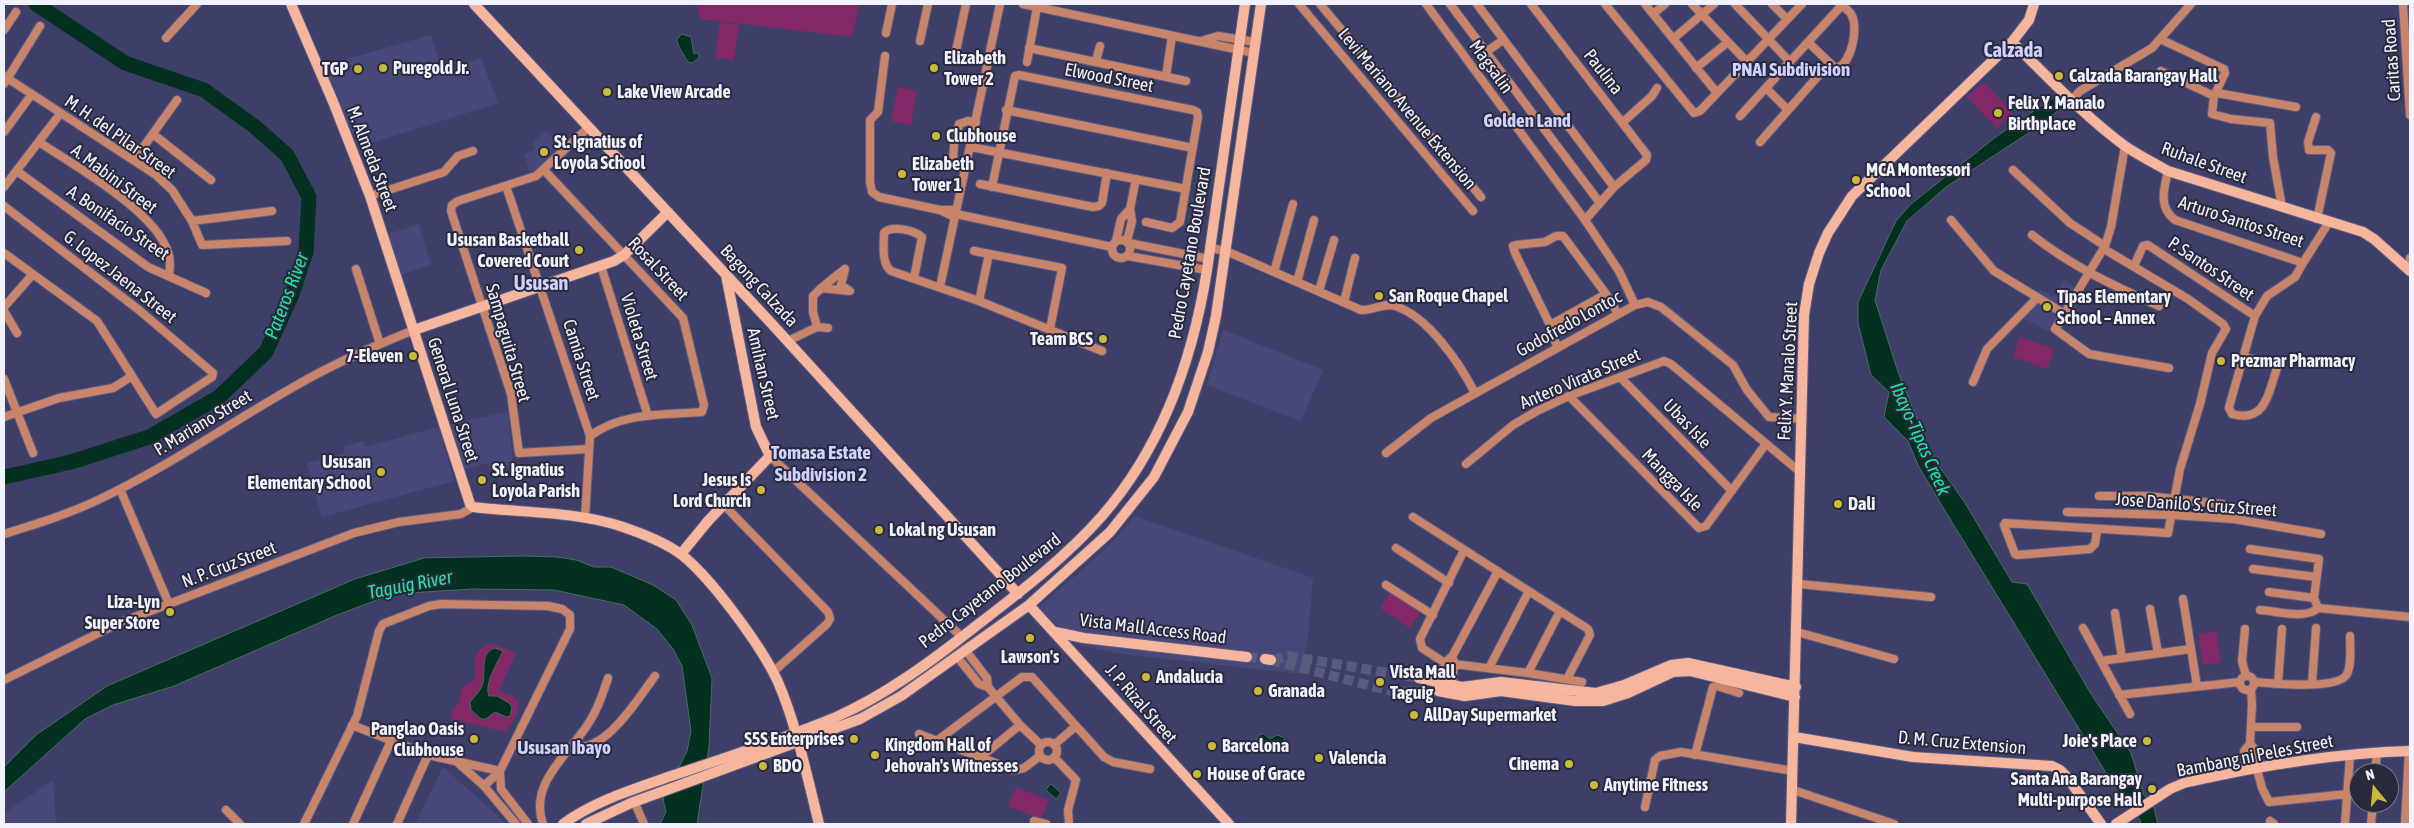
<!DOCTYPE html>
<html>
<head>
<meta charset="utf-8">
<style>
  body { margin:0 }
  #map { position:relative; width:2414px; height:828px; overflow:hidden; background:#3e3f69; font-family:"Asap Condensed",sans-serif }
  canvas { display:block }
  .frame { position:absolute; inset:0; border:5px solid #f1f2fc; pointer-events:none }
  .north { position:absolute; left:2349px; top:763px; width:50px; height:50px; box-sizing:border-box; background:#28293c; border:1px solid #787989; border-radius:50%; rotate:343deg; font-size:14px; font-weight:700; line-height:20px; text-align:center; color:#f1f2fc }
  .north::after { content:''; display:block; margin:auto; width:18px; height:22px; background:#caba39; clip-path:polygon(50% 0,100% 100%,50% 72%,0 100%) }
</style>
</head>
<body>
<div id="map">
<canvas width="2414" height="828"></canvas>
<div class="frame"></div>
<div class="north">N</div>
</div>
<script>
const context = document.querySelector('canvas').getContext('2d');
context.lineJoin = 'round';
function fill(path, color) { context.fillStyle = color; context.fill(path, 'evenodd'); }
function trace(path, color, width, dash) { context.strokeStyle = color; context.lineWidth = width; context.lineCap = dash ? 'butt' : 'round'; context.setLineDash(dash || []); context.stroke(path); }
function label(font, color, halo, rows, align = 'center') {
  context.font = font + ' "Asap Condensed",sans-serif'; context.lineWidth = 4; context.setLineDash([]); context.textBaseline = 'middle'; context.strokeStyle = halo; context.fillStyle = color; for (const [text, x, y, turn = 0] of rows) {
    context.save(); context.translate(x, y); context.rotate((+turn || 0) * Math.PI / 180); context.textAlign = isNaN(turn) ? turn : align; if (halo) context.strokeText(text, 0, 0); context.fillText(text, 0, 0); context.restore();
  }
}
fill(new Path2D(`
  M431,35L442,70L481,58L498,103L359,147L323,66Z
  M546,131L562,148L538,173L531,174L524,154L535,150L533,142Z
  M419,224L431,265L400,275L388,234Z
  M2064,280L2075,287L2050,332L2024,318L2040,289L2054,297Z
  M1223,330L1323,370L1301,421L1207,385Z
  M508,412L513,465L490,471L488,463L462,470L450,424Z
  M439,427L454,481L322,517L307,463L345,453L344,447L363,441L365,447Z
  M1135,516L1313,578L1308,635L1300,674L1121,654L1077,645L1039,607L1106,549Z
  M443,767L507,824H415Z
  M53,780L56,824H4V819L9,810Z`), '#474879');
fill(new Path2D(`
  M697,4H859L852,37L700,19Z
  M720,22L739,25L734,60L715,58Z
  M1984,82L2013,113L1997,128L1967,97Z
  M898,87L917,91L911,125L891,121Z
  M2020,337L2054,349L2047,369L2013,357Z
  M1391,592L1421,611L1410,628L1380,608Z
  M2216,631L2221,662L2203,665L2198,634Z
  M492,643L516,653L500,688V692L513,696L519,701L517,715L505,732L452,719V710L459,702L462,687L475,680C476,660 470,651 492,643Z
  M1016,787L1049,800L1041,819L1008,806Z`), '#822867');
const water = new Path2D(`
  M682,34L691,37L694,54L699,53V58L692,63L688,62L679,47L677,40Z
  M2058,95L2068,103L2030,132L1946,187L1907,221L1881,270L1875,300L1898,372L1932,456L1965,503L2012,582L2027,584L2091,694L2131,753L2144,795L2154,808L2158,824H2141L2140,820L2116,789L1947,514L1918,465L1908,441L1884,417L1889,392L1871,375L1858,323V302L1896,221L1911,204L1997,136Z
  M523,556L557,557L576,560L594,567H611L653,585L676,600L692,625L712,678L709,747L697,824H660L666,812L663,799L687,751L691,731L682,666L673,649L657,629L624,605L554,590L472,589L393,594L337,615L174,686L113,705L85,719L4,792V767L36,735L107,686L355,579L424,558Z
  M495,648L503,651C497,664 484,683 489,696H497L509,703L512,707L510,716L506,717L495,712L486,719H481L471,710L470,702C474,697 479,692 482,686C487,674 478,653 495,648Z
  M1264,734L1270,739L1277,735L1283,737L1286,742L1284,748L1278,752L1271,750L1269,745L1264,748L1259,747L1256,740L1259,735Z
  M1051,784L1061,793L1056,799L1046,790Z`);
fill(water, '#04301f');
trace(water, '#4b6a61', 1);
trace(new Path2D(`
  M4,477L71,462L149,437L219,397L266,352L291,297L306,252L309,197L287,155L254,126L204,90L125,63L36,4`), '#04301f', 15);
trace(new Path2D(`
  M1247,657L1265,659
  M1271,660L1395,692L1438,691
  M1273,660L1288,656L1419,678`), '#595a7f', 10, [10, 5]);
const street = new Path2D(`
  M1023,4L1254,53
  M1299,4L1473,211
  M1320,4L1481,197
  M1426,4L1585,220L1619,271L1635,305
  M1450,4L1600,203
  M1477,4L1614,187
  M1531,4L1647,155L1646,160L1614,187L1585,220
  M1605,4L1694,113L1700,111L1802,4
  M1645,4L1717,93
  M1692,4L1747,62
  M1735,4L1790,62
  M1772,4L1787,19
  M2403,4L2410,115
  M1653,14L1665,4
  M4,30L16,12
  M886,33L892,4
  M166,38L197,4
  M1673,39L1714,4
  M2160,39L2224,69L2225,73L2214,96L2212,114L2231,119L2270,123L2273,157L2282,207
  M920,41L928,4
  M1201,41L1218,36L1255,42
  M1808,42L1834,67L1837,68C1852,63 1859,26 1851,14C1849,11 1845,8 1842,5
  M1029,48L1186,81
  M956,51L966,4
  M990,51L1000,4
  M1486,52L1503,40
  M885,56L878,112L870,120V182L872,192L879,197L940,210
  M1096,61L1100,46
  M1027,62L1037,7
  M1696,68L1728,42
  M2161,71L2214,96
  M4,76L156,175L172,190L192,221L202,245L287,241
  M1166,76L1172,36
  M4,84L40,26
  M1766,88L1788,110
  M2217,93L2296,107
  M2072,100L2080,91L2152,48L2191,4
  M1006,110L1193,148
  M1740,116L1843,4
  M2316,117L2308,142L2309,150H2328L2331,153L2317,219
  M1623,122L1652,96L1657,88
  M4,132L32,94
  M153,134L211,180
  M956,139L959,124L968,121L976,122
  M39,142C75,166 155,211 168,252C171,260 170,268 169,275
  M1760,142L1819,75
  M954,146L953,160L956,163L967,165
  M2125,146L2111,227L2105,246L2055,329L2089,354L2169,368
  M971,147L1186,189
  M134,160L177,100
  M544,170L683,318L704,405L702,412C664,415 622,412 590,436
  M2013,170L2070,223L2105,246
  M17,171L148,267L206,293
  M2168,171C2164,189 2158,207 2175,220L2303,263L2329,222
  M980,184L1093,207L1099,206L1102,203L1107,173
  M506,186L590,436L585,518
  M4,187L60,114
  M992,187L1015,76L1019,75L1193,110L1197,112L1198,117L1180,222L1172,228L1146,222
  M370,196L444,172L458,156L473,151
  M4,206L139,310L213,373L212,377L156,414L97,321L4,253
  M956,214L953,210H940L950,215L956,214L1112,247
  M1951,220L1994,271L2063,313
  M192,221L272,211
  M2032,235C2073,267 2112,285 2159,306
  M1112 249a9 9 0 1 1 18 0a9 9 0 1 1-18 0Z
  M1116,241L1121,219L1130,209
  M1127,241L1132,221L1130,209L1136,179
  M1129,243L1209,259
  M1210,248L1226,251L1361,310C1373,311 1384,302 1395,306C1428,316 1460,364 1475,393
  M974,251L1062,268L1050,329
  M1128,256L1207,270
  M601,266L648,416
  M2134,266L2143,246L2148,245L2255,316
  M356,269L380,344
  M2409,270L2410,258
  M1274,272L1293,204
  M914,278L922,237C914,230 891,225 884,233C884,245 881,263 891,271L979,301L1102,351
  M1297,282L1314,220
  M940,287L987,66
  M1319,291L1334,240
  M979,301L989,254
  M1344,302L1355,258
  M4,307L33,274
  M4,311L17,333
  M1550,325L1606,294
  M817,327L813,312V296C823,286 833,278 845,269L841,285L850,291L821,288
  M788,341L817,327L828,328
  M1558,347L1550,332V325L1515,253L1513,246L1516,245L1545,242L1556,236H1563L1606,294L1618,314
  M2243,357L2274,364L2277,368C2269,391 2266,424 2232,414L2229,408L2231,400L2255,316L2267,296L2295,277L2303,263
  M1620,377L1732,491
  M4,379L33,453
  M1973,382L1987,349L2037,298
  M1569,396L1699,528L1706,526L1765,445
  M4,417L59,398L113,388L132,376
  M588,449L519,453L511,394L451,211L452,205L458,201L536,176L589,127
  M1386,453L1431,418L1635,305L1648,302L1661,307L1733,365L1747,390L1769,417L1801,419
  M770,456L962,637
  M1466,464L1513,425L1537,411L1569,396L1664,361L1671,364L1800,472
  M120,489L169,604
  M2099,496H2147L2222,504
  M723,504L828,612L830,619L827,624L773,672
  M2067,512L2172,515L2234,519L2321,534
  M1413,517L1588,629L1590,635L1567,679
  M2097,530L2095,544L2090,549L2017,555L2015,554L2004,525L2005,523L2168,533L2180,469L2200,404L2212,353L2226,329L2223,324L2188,299L2104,249
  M4,534C36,524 69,514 100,499C166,468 227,425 290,389C329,366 371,347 414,330
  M1396,548L1449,583
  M2250,549L2319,559L2314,598L2318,608L2410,617
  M1464,550L1420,639L1422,648L1445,663L1528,673L1582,682
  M2253,569L2316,577
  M1799,584L1931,597
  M1386,585L1433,615
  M2269,592L2314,598
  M2183,599L2197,686
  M2150,609L2158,653
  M2260,610C2276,611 2306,620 2318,608
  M2115,613L2122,658
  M2083,628L2130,714
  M2245,629L2242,661L2246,676
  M1797,632L1894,659
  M966,651L987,678L988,687
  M958,658L979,684L988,687L1020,725L1041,745
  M2101,661L2191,649
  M1489,668L1529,591
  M1528,673L1560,611
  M2240 683a7 7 0 1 1 14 0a7 7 0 1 1-14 0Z
  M4,680L119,623L354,533L399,522L461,514L473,507
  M2254,682C2272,683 2338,691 2347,674C2352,664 2350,647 2350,636
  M2278,684L2282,629
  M2312,684L2316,628
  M1441,686L1445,663L1453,655L1498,571
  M1452,689L1454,661
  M2119,695L2240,682
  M352,725L428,755L500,771L501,789L528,824
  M2251,727H2297
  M919,734L1014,770L1024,768L1040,756
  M938,740L1022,677H1032L1104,757L1113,762L1150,769
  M1039 751a9 9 0 1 1 18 0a9 9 0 1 1-18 0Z
  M2250,744L2254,748L2259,769
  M573,745C604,756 639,697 655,676
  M1054,745L1076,726
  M1695,755L1713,687L1717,686L1739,693
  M981,757L1020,725
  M1054,757L1076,780L1068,810L1069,824
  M456,761L484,786L516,824
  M2257,769L2262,788L2269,802L2348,794
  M2247,770L2244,751L2250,744L2252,704L2251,689
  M2375,773L2377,752
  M1793,790L1894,824
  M634,801L644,824
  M1645,807L1655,760L1660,756L1681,752L1793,771
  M226,810L240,824
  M1034,821L1046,824
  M2270,821L2274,824
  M304,824L357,716L379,631L383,624L429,606L441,604L548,606L562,609L570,615V629L500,771L484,786
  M353,824L391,741
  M397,824L428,755
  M543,824C528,782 571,753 590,721C599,707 603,693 608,678
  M2345,824L2350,755
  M2371,824L2373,803
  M2405,824L2409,751`);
const secondary = new Path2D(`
  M291,4L334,104L370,196L470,504L473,507C522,513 573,511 620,526C641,533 665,542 682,555C712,579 762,647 778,682C796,723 808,780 819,824
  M474,4L771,323L1018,594
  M2012,42C2048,77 2084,116 2125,146C2138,155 2154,163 2168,171L2363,232L2374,239L2410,271
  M414,330L614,261L624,255L668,212
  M681,554L708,521L770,456L756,427L726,275
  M1029,605L1229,824
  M1055,632L1084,638L1247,657
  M1265,659L1271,660
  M1419,678L1462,687L1501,682L1596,693L1624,685L1671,665L1688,663L1796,687
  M1438,691L1465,696L1501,691L1575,701H1603L1628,693L1673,672L1690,671L1795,697
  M1794,737L1913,757L2052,766L2060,770L2067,777L2101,824
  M563,824C596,800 635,789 674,775C728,757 783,739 836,717C886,695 933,660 976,626C1020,592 1065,558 1102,516C1162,447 1193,358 1207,270L1245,4
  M586,824L631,803L860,719L901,696L1029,605L1110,532L1154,477L1188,412L1208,352L1216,316L1261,4
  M1791,824L1804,315L1809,284L1819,253L1828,233L1852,196L2012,42L2029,20L2034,4
  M2116,824L2170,789L2184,783C2258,766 2335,753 2410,751`);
trace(street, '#5b5c81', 10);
trace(secondary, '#5b5c81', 12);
trace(street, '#c8856b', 8);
trace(secondary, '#f6b69d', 10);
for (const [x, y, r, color] of [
  [383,68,5,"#caba39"],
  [934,68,5,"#caba39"],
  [358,69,5,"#caba39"],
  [2059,76,5,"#caba39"],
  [607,92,5,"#caba39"],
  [1998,113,5,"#caba39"],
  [936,136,5,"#caba39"],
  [544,152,5,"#caba39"],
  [902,174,5,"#caba39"],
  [1856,180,5,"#caba39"],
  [579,250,5,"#caba39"],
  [1379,296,5,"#caba39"],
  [2047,307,5,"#caba39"],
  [1103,339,5,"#caba39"],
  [413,356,5,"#caba39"],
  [2221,361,5,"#caba39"],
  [381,472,5,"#caba39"],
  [482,480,5,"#caba39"],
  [761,490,5,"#caba39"],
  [1838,504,5,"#caba39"],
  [879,530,5,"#caba39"],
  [170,612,5,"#caba39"],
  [1030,638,5,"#caba39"],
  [1146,677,5,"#caba39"],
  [1380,682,5,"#caba39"],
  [1258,691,5,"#caba39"],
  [1414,715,5,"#caba39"],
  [474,739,5,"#caba39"],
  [854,739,5,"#caba39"],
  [2147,741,5,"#caba39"],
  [1212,746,5,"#caba39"],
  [875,755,5,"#caba39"],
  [1319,758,5,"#caba39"],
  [1569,764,5,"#caba39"],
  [763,766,5,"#caba39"],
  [1197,774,5,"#caba39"],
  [1594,785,5,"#caba39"],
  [2152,789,5,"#caba39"]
]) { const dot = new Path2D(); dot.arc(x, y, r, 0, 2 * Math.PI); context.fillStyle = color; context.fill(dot); trace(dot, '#28293c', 2); }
label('bold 18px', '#f1f2fc', '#28293c', [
  ["Elizabeth",944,58],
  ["Tower 2",944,79],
  ["Puregold Jr.",393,68],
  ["TGP",348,69,"right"],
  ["Calzada Barangay Hall",2069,76],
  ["Lake View Arcade",617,92],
  ["Felix Y. Manalo",2008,103],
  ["Birthplace",2008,124],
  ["Clubhouse",946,136],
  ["St. Ignatius of",554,142],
  ["Loyola School",554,163],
  ["Elizabeth",912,164],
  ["Tower 1",912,185],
  ["MCA Montessori",1866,170],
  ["School",1866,191],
  ["Ususan Basketball",569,240,"right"],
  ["Covered Court",569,261,"right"],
  ["San Roque Chapel",1389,296],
  ["Tipas Elementary",2057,297],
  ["School – Annex",2057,318],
  ["Team BCS",1093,339,"right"],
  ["7-Eleven",403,356,"right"],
  ["Prezmar Pharmacy",2231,361],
  ["Ususan",371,462,"right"],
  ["Elementary School",371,483,"right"],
  ["St. Ignatius",492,470],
  ["Loyola Parish",492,491],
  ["Jesus Is",751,480,"right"],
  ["Lord Church",751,501,"right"],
  ["Dali",1848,504],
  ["Lokal ng Ususan",889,530],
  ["Liza-Lyn",160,602,"right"],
  ["Super Store",160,623,"right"],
  ["Lawson's",1030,657,"center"],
  ["Vista Mall",1390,672],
  ["Taguig",1390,693],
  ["Andalucia",1156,677],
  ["Granada",1268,691],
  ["AllDay Supermarket",1424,715],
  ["Panglao Oasis",464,729,"right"],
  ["Clubhouse",464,750,"right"],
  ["S5S Enterprises",844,739,"right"],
  ["Joie's Place",2137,741,"right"],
  ["Kingdom Hall of",885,745],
  ["Jehovah's Witnesses",885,766],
  ["Barcelona",1222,746],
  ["Valencia",1329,758],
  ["Cinema",1559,764,"right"],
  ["BDO",773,766],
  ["House of Grace",1207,774],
  ["Santa Ana Barangay",2142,779,"right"],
  ["Multi-purpose Hall",2142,800,"right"],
  ["Anytime Fitness",1604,785]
], 'left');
label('18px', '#f1f2fc', '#28293c', [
  ["Caritas Road",2392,60,-94],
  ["Magsalin",1491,67,54],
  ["Paulina",1603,72,52],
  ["Elwood Street",1109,78,11],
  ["Levi Mariano Avenue Extension",1407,109,50],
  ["M. H. del Pilar Street",120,137,35],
  ["M. Almeda Street",372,159,69],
  ["Ruhale Street",2204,163,20],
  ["A. Mabini Street",114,179,37],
  ["Arturo Santos Street",2241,222,18],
  ["A. Bonifacio Street",118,223,34],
  ["Pedro Cayetano Boulevard",1190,253,-80],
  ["Rosal Street",658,269,47],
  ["P. Santos Street",2211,269,34],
  ["G. Lopez Jaena Street",120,277,38],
  ["Bagong Calzada",759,286,47],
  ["Godofredo Lontoc",1569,324,-29],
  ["Violeta Street",639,337,73],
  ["Sampaguita Street",508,343,74],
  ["Camia Street",581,360,72],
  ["Felix Y. Manalo Street",1788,371,-87],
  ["Amihan Street",763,374,77],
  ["Antero Virata Street",1580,379,-23],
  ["General Luna Street",453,400,72],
  ["P. Mariano Street",203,423,-31],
  ["Ubas Isle",1687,424,46],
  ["Mangga Isle",1672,480,46],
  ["Jose Danilo S. Cruz Street",2196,505,4],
  ["N. P. Cruz Street",229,565,-21],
  ["Pedro Cayetano Boulevard",990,591,-38],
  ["Vista Mall Access Road",1153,629,7],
  ["J. P. Rizal Street",1141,704,49],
  ["D. M. Cruz Extension",1962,743,5],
  ["Bambang ni Peles Street",2255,756,-11]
]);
label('bold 19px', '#d0d3fc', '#28293c', [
  ["PNAI Subdivision",1791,70],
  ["Golden Land",1527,121],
  ["Tomasa Estate",821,453],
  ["Subdivision 2",821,475],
  ["Ususan Ibayo",564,748]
]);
label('italic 19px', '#23e39e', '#28293c', [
  ["Pateros River",287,296,-69],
  ["Ibayo-Tipas Creek",1920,439,66],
  ["Taguig River",410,585,-11]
]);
label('bold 20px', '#d0d3fc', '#28293c', [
  ["Calzada",2013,51],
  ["Ususan",541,284]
]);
</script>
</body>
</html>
